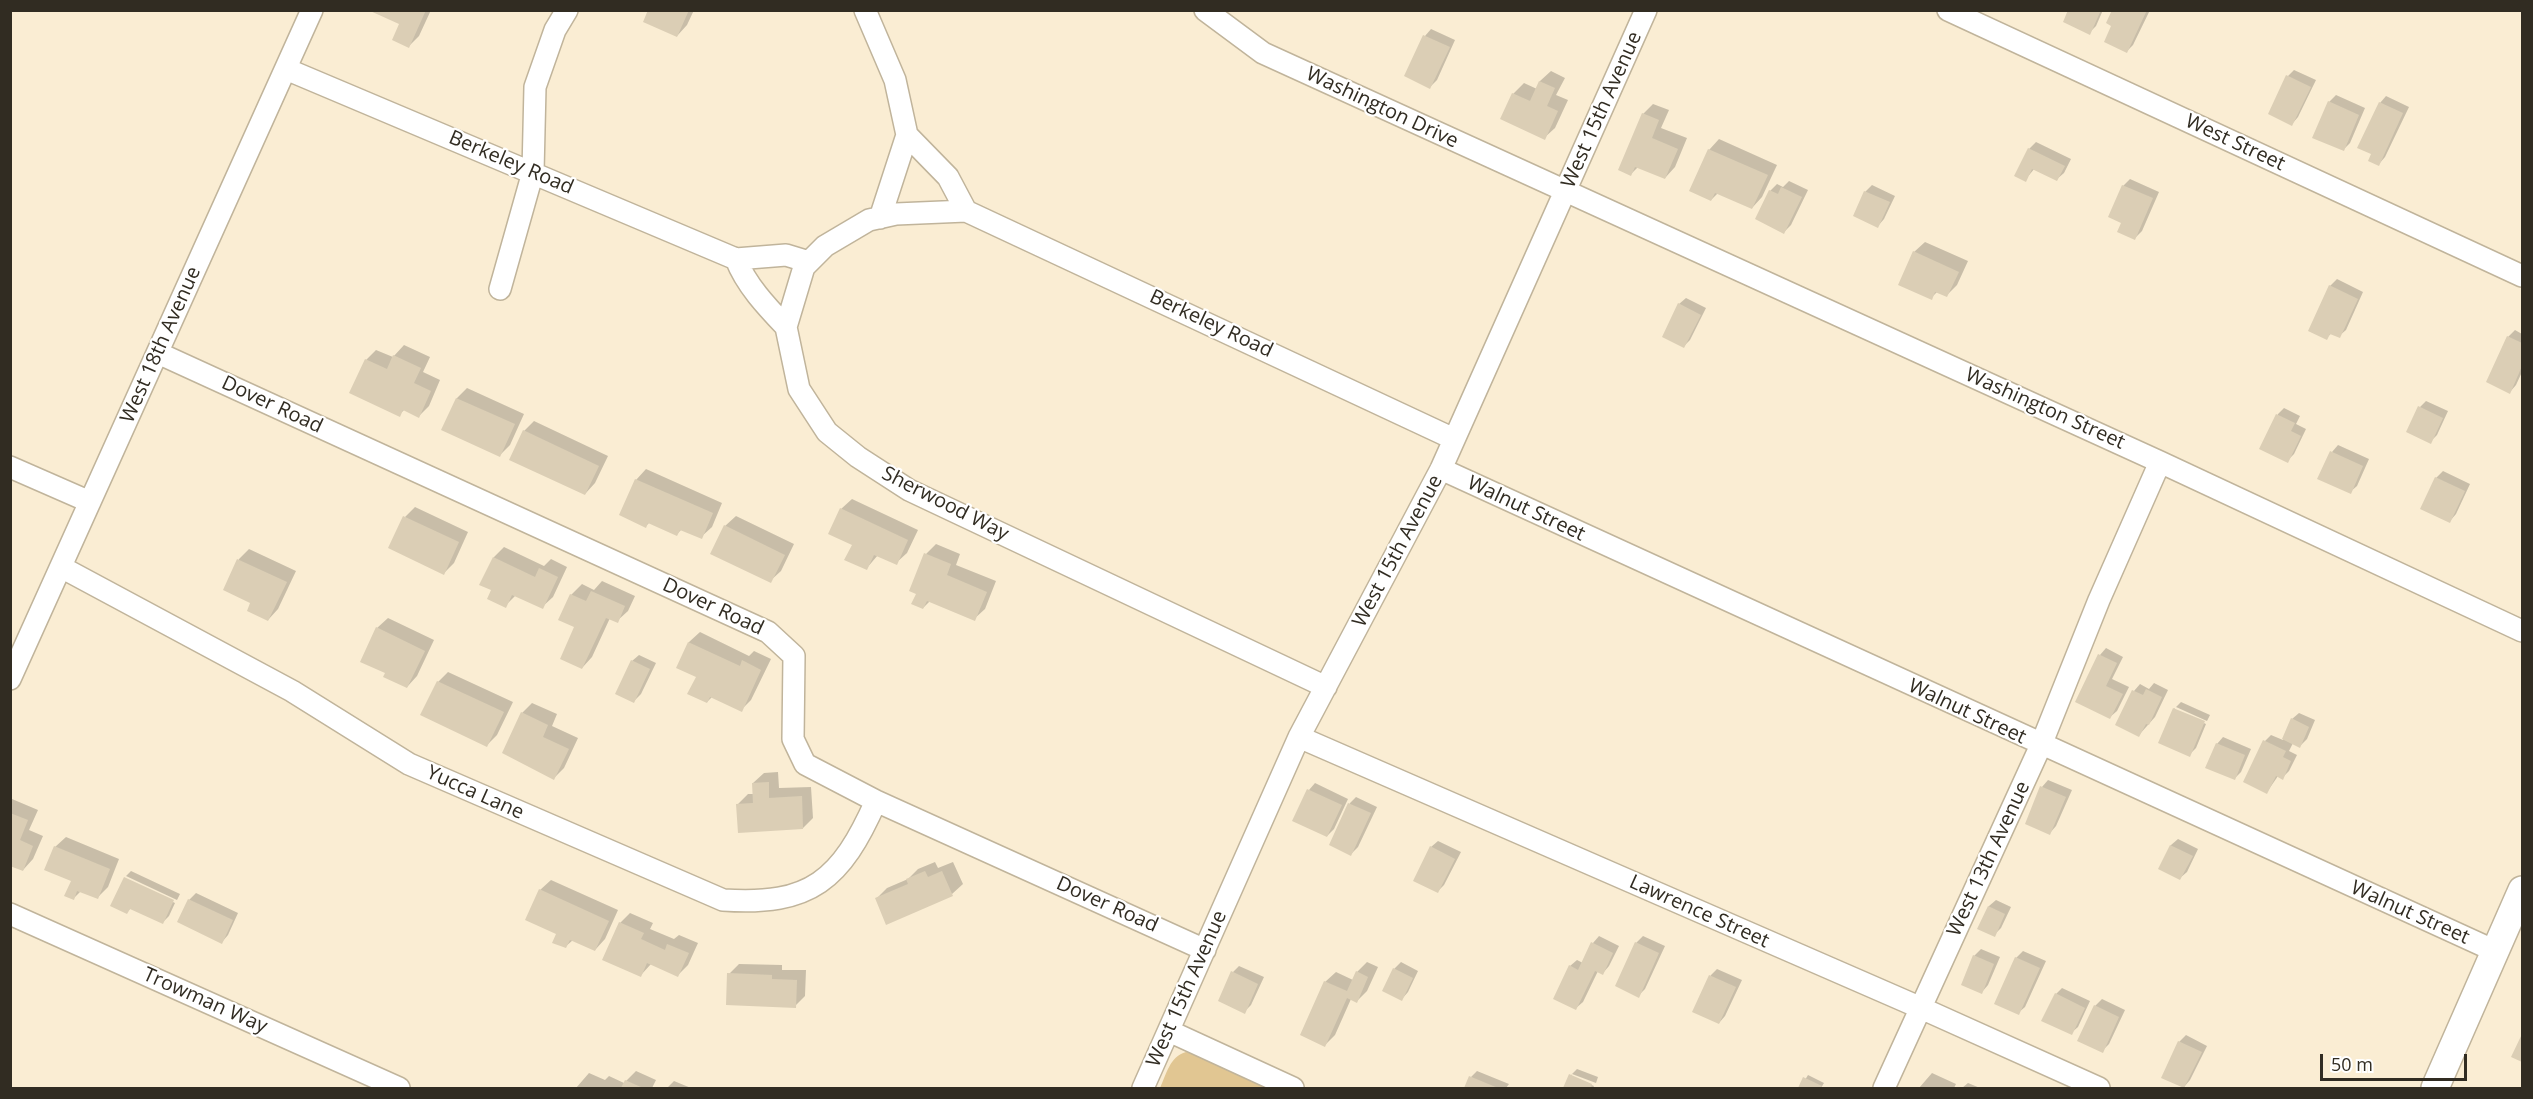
<!DOCTYPE html>
<html>
<head>
<meta charset="utf-8">
<style>
  body { margin:0 }
  #map { position:relative; width:2533px; height:1099px; overflow:hidden; background:#faedd3; font-family:"Open Sans",sans-serif }
  canvas { display:block }
  .frame { position:absolute; inset:0; border:12px solid #312c22; pointer-events:none }
  .scale { position:absolute; left:2320px; top:1054px; width:147px; height:27px; box-sizing:border-box; border:3px solid #312c22; border-top:0; padding-left:8px; font-size:18px; line-height:21px; white-space:nowrap; color:#312c22; -webkit-text-stroke:4px #fff; paint-order:stroke }
</style>
</head>
<body>
<div id="map">
<canvas width="2533" height="1099"></canvas>
<div class="frame"></div>
<div class="scale">50 m</div>
</div>
<script>
const context = document.querySelector('canvas').getContext('2d');
context.lineJoin = 'round';
function fill(path, color) { context.fillStyle = color; context.fill(path, 'evenodd'); }
function trace(path, color, width, dash) { context.strokeStyle = color; context.lineWidth = width; context.lineCap = dash ? 'butt' : 'round'; context.setLineDash(dash || []); context.stroke(path); }
function label(font, color, halo, rows, align = 'center') {
  context.font = font + ' "Open Sans",sans-serif'; context.lineWidth = 4.5; context.setLineDash([]); context.textBaseline = 'middle'; context.strokeStyle = halo; context.fillStyle = color; for (const [text, x, y, turn = 0] of rows) {
    context.save(); context.translate(x, y); context.rotate((+turn || 0) * Math.PI / 180); context.textAlign = isNaN(turn) ? turn : align; if (halo) context.strokeText(text, 0, 0); context.fillText(text, 0, 0); context.restore();
  }
}
fill(new Path2D(`
  M1186,1052L1195,1054L1274,1088H1160C1166,1075 1170,1056 1186,1052Z`), '#e1c692');
fill(new Path2D(`
  M372,10H431L419,36L409,46L401,23Z
  M649,10H694L687,25L677,36Z
  M2070,10H2103L2096,26L2089,33Z
  M2113,10H2150L2133,45L2127,51L2113,25Z
  M1431,29L1455,40L1437,80L1430,87L1406,76L1425,36Z
  M2294,70L2316,80L2298,117L2292,124L2288,76Z
  M1551,71L1565,78L1556,95L1568,100L1555,128L1544,138L1513,94L1524,83L1537,89L1540,81Z
  M2336,95L2365,108L2350,143L2344,149L2329,102Z
  M2386,96L2409,107L2385,157L2379,164L2380,103Z
  M1653,104L1669,110L1661,128L1687,138L1675,167L1665,178L1638,167L1631,174L1643,114Z
  M1719,139L1777,165L1762,197L1752,208L1718,193L1711,200L1709,150Z
  M2036,142L2071,159L2064,173L2057,179L2035,168L2025,180L2016,175L2029,149Z
  M2130,179L2159,192L2142,231L2135,238L2123,222V186Z
  M1789,181L1808,190L1791,225L1784,232L1770,191L1777,184L1783,187Z
  M1872,185L1895,196L1884,219L1878,226L1865,192Z
  M1925,242L1968,261L1957,285L1947,295L1938,291L1931,298L1914,252Z
  M2337,279L2363,292L2346,330L2339,336L2332,333L2326,338L2330,286Z
  M1686,298L1706,308L1690,340L1684,346L1679,304Z
  M2515,330L2522,334V372L2516,385L2510,392L2508,337Z
  M404,345L430,357L423,372L440,380L429,406L419,416L405,409L399,415L366,360L376,350L393,357Z
  M467,388L524,414L510,445L500,455L443,429L457,398Z
  M2426,401L2448,411L2437,435L2430,442L2420,407Z
  M2284,408L2300,416L2296,424L2306,429L2294,454L2287,461L2261,448L2278,414Z
  M534,421L608,456L595,483L585,494L524,431Z
  M2338,445L2369,459L2357,486L2350,492L2332,452Z
  M646,469L722,503L712,527L701,537L682,529L677,534L650,522L646,526L636,480Z
  M2443,471L2470,484L2456,514L2450,521L2436,478Z
  M852,499L918,530L907,553L896,563L878,555L866,569L854,544L841,509Z
  M415,507L468,532L454,563L444,573L405,517Z
  M736,516L794,544L781,571L770,581L725,526Z
  M936,544L960,554L956,565L996,581L985,609L974,619L930,601L923,608L918,593L926,554Z
  M504,547L544,566L551,559L567,567L553,597L542,607L516,595L505,606L493,589L494,557Z
  M249,549L296,571L278,609L268,620L252,603L225,589L239,559Z
  M602,581L635,596L628,611L617,621L610,618L592,657L582,668L571,595L582,584L594,590Z
  M388,618L434,640L417,676L407,687L387,673L377,628Z
  M700,632L749,656L754,651L771,659L751,700L741,710L712,697L707,702L698,676L678,667L689,642Z
  M2106,648L2123,657L2112,679L2129,687L2117,711L2110,717L2100,655Z
  M639,655L656,663L641,694L634,701L632,661Z
  M448,672L513,702L497,735L487,745L438,682Z
  M2154,683L2168,690L2155,717L2139,735L2134,691L2140,684L2149,689Z
  M2181,702L2210,715L2207,721L2176,707Z
  M532,703L557,714L552,726L578,738L564,768L554,778L522,713Z
  M2175,708V710L2206,724L2196,748L2189,755L2174,709Z
  M2299,713L2315,720L2307,739L2300,746L2293,743L2289,751L2297,755L2289,771L2282,778L2278,776L2267,792L2265,741L2271,735L2283,740L2292,719Z
  M2223,737L2251,749L2241,772L2235,778L2217,744Z
  M778,772L779,788L811,787L813,818L803,828L738,804L748,794H754L753,783L764,773Z
  M2048,780L2072,790L2056,826L2050,833L2042,787Z
  M1315,783L1348,799L1334,829L1327,836L1309,790Z
  M1356,797L1377,807L1358,847L1351,854L1330,844L1350,803Z
  M12,799L38,810L29,830L43,836L33,859L23,870L10,865Z
  M66,837L119,859L108,887L97,898L81,891L73,899V880L55,847Z
  M2178,839L2198,849L2187,872L2180,878L2160,868L2171,845Z
  M1438,841L1461,852L1444,885L1438,891L1431,847Z
  M935,862L938,868L953,862L963,884L952,894L887,923L876,899L887,888L908,879L918,869Z
  M131,871L180,894L177,900L126,876Z
  M125,877V879L175,903L169,916L163,922L131,908L127,912Z
  M551,880L618,910L605,939L595,950L573,940L565,947L540,890Z
  M196,893L238,913L228,935L222,942L189,900Z
  M1996,900L2011,907L2001,928L1994,935L1979,928L1989,906Z
  M630,913L653,923L650,929L674,939L679,935L698,943L688,965L678,975L651,964L641,975L620,923Z
  M1599,936L1619,946L1609,966L1603,973L1598,971L1583,1002L1576,1008L1570,966L1577,960L1583,963L1593,943Z
  M1643,936L1665,946L1645,989L1638,996L1636,943Z
  M1981,949L2000,957L1988,985L1982,992L1974,956Z
  M2023,951L2046,961L2025,1007L2018,1013L2016,958Z
  M1367,962L1378,967L1367,991L1357,1001L1351,999L1335,1035L1325,1045V982L1336,972L1353,980L1357,972Z
  M1401,962L1418,971L1408,992L1402,999L1394,969Z
  M739,964L782,965V970H806L805,996L795,1006L729,974Z
  M1239,966L1264,977L1251,1005L1244,1012L1233,972Z
  M1717,969L1742,980L1725,1016L1719,1023L1694,1011L1711,975Z
  M2062,988L2090,1001L2078,1027L2071,1033L2056,994Z
  M2102,999L2125,1010L2109,1044L2102,1051L2095,1006Z
  M2186,1035L2207,1046L2190,1080L2184,1087L2179,1042Z
  M1577,1069L1598,1077L1596,1083L1572,1074Z
  M636,1071L656,1080L652,1088H576L589,1073L605,1080L609,1076L624,1083Z
  M1477,1071L1509,1084L1506,1088H1466L1471,1077Z
  M1932,1073L1956,1084L1954,1088H1919Z
  M1572,1074V1077L1594,1086L1593,1088H1565Z
  M1808,1075L1824,1083L1821,1088H1800Z
  M674,1081L691,1088H667Z
  M1968,1083L1980,1088H1962Z`), '#0003');
fill(new Path2D(`
  M368,10H426L409,48L392,40L399,24Z
  M648,10H689L677,37L643,22Z
  M2068,10H2101L2090,35L2063,22Z
  M2112,10H2147L2127,53L2104,42L2111,26L2106,23Z
  M1423,35L1450,47L1430,89L1404,76Z
  M2286,75L2311,87L2292,126L2268,114Z
  M1539,81L1555,88L1547,106L1558,111L1545,140L1500,119L1512,93L1530,101Z
  M2328,101L2359,115L2344,151L2312,138Z
  M2379,102L2403,113L2379,166L2368,161L2371,154L2357,148Z
  M1642,113L1659,120L1652,138L1678,149L1665,179L1635,167L1631,176L1618,170Z
  M2028,148L2065,166L2057,181L2032,169L2026,182L2014,176Z
  M1708,149L1768,175L1752,209L1715,193L1711,201L1689,191Z
  M2122,185L2153,198L2135,240L2117,232L2121,223L2108,217Z
  M1781,187L1802,197L1784,234L1755,219L1769,190L1778,194Z
  M1864,191L1890,202L1878,228L1853,216Z
  M1913,251L1959,272L1947,297L1935,292L1932,300L1898,285Z
  M2329,285L2358,299L2340,338L2330,334L2327,340L2308,331Z
  M1678,303L1701,315L1684,348L1662,337Z
  M2507,336L2522,343V366L2510,394L2486,382Z
  M393,355L421,368L414,383L431,391L419,418L403,410L400,417L349,393L365,359L387,369Z
  M456,398L515,424L500,457L441,430Z
  M2418,406L2443,418L2431,444L2406,432Z
  M2276,414L2295,423L2291,431L2301,436L2288,463L2259,449Z
  M523,430L599,466L585,495L509,460Z
  M2330,451L2363,466L2351,494L2317,479Z
  M2435,477L2465,491L2450,523L2420,509Z
  M635,479L713,513L702,539L680,530L677,536L648,523L646,528L619,515Z
  M840,508L908,540L897,565L874,555L867,570L844,560L852,545L828,534Z
  M403,516L459,542L444,575L388,548Z
  M724,525L785,555L771,583L710,554Z
  M924,553L951,564L947,575L987,592L975,621L927,601L923,609L911,604L916,594L909,591Z
  M493,557L535,577L539,568L558,577L543,609L512,595L506,608L487,599L491,590L479,585Z
  M237,559L287,582L268,621L247,611L250,603L223,590Z
  M591,591L625,606L618,623L606,618L582,669L560,659L574,627L558,620L570,594L586,601Z
  M376,627L425,651L407,688L383,677L385,673L360,662Z
  M688,642L740,666L742,660L761,670L742,712L710,697L707,703L687,694L696,677L676,668Z
  M2098,654L2117,663L2106,686L2123,694L2110,719L2075,702Z
  M631,660L650,669L634,703L615,694Z
  M437,681L504,712L487,747L420,715Z
  M2146,689L2162,697L2149,725L2146,724L2139,737L2115,725L2132,690L2143,695Z
  M2173,708L2205,721L2190,757L2158,743Z
  M521,712L548,725L543,737L569,749L554,780L502,753Z
  M2291,718L2309,727L2300,748L2282,739Z
  M2263,740L2286,751L2283,757L2291,761L2283,780L2276,776L2267,794L2243,782Z
  M2216,743L2245,755L2235,780L2205,768Z
  M769,782V798L802,796L803,829L738,833L736,804L753,803L752,783Z
  M2040,786L2066,797L2050,835L2025,824Z
  M1307,789L1342,805L1327,837L1292,821Z
  M1348,803L1371,813L1351,856L1329,845Z
  M10,813L28,820L20,840L33,846L23,871L10,866Z
  M2170,845L2193,856L2180,880L2158,869Z
  M54,846L110,869L98,899L77,891L74,900L64,896L71,881L44,870Z
  M1430,846L1455,859L1438,893L1413,881Z
  M925,871L928,877L942,871L953,896L886,925L875,898L908,884L906,879Z
  M124,877L174,900L163,924L130,909L127,914L110,906Z
  M539,889L609,921L595,951L570,940L566,948L552,943L556,934L525,920Z
  M188,899L233,920L222,944L177,922Z
  M1988,906L2005,914L1995,937L1977,929Z
  M619,922L644,933L641,939L665,950L667,944L689,953L678,977L647,963L641,977L602,960Z
  M1591,942L1613,953L1603,975L1595,971L1576,1010L1553,999L1569,965L1578,970Z
  M1635,942L1659,953L1639,998L1615,986Z
  M1973,955L1994,964L1982,994L1961,985Z
  M2015,957L2040,968L2019,1015L1994,1004Z
  M1393,968L1413,978L1402,1001L1382,991Z
  M1231,971L1258,984L1245,1014L1218,1001Z
  M1356,971L1368,977L1357,1003L1347,998L1325,1047L1300,1035L1324,981L1347,991Z
  M727,973L772,975V979L797,980L796,1008L726,1005Z
  M1709,975L1736,987L1719,1024L1692,1012Z
  M2055,993L2085,1008L2072,1035L2041,1021Z
  M2094,1005L2119,1017L2103,1053L2077,1041Z
  M2522,1034V1062L2511,1057Z
  M2178,1041L2202,1052L2184,1088L2161,1078Z
  M1569,1074L1592,1084L1591,1088H1563Z
  M1469,1076L1498,1088H1464Z
  M1803,1077L1822,1086L1821,1088H1798Z
  M625,1080L643,1088H621Z`), '#dbceb5');
const minor = new Path2D(`
  M865,10L895,80L907,135L948,177L966,211
  M1205,10L1263,53L2160,462L2522,631
  M1948,10L2522,276
  M286,69L736,259L786,255L809,262
  M880,218L907,135
  M736,259C746,285 767,307 786,327
  M500,289L533,172L535,87L555,30L567,10
  M158,353L768,632L794,656L793,739L805,764L876,801L1205,950
  M10,467L90,502
  M1441,469L2495,951
  M61,567L292,691L409,764L723,900C811,906 841,880 876,801
  M10,679L312,10
  M1326,687L909,490L858,457L827,432L799,389L786,327L804,267L825,246L869,220L896,214L966,211L1454,439
  M1299,737L1921,1008L2099,1088
  M10,914L399,1088
  M1169,1031L1293,1088
  M1143,1088L1299,737L1441,469L1646,10
  M1884,1088L2041,745L2099,600L2160,462`);
const major = new Path2D(`
  M2435,1088L2522,890`);
trace(minor, '#c0b49b', 24);
trace(major, '#c0b49b', 30);
trace(minor, '#fff', 21);
trace(major, '#fff', 27);
label('20px', '#312c22', '#fff', [
  ["Washington Drive",1382,108,25],
  ["West 15th Avenue",1602,110,-66],
  ["West Street",2235,143,25],
  ["Berkeley Road",511,163,23],
  ["Berkeley Road",1211,324,25],
  ["West 18th Avenue",161,345,-66],
  ["Dover Road",272,405,25],
  ["Washington Street",2045,409,24],
  ["Sherwood Way",945,504,27],
  ["Walnut Street",1526,509,25],
  ["West 15th Avenue",1398,551,-62],
  ["Dover Road",713,607,25],
  ["Walnut Street",1967,712,25],
  ["Yucca Lane",475,793,24],
  ["West 13th Avenue",1989,859,-65],
  ["Dover Road",1107,905,24],
  ["Lawrence Street",1699,912,24],
  ["Walnut Street",2410,913,24],
  ["West 15th Avenue",1187,989,-66],
  ["Trowman Way",205,1001,24]
]);
</script>
</body>
</html>
